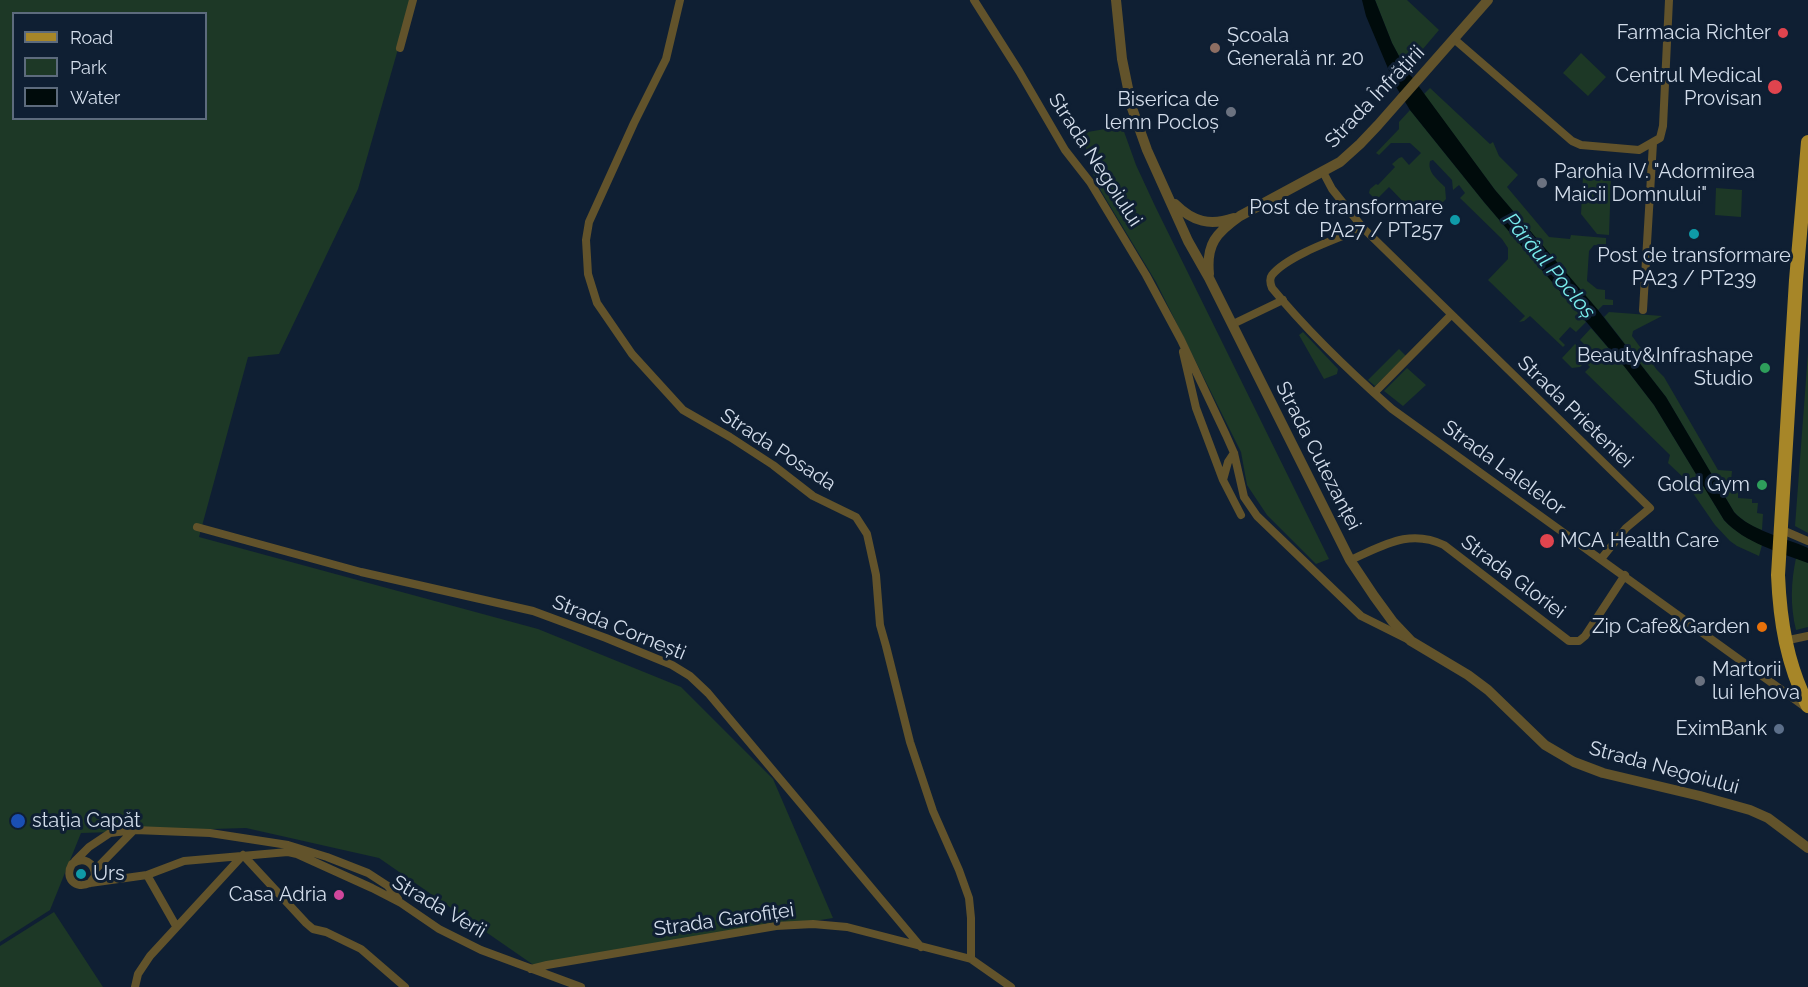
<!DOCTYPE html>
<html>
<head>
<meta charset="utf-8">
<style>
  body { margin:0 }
  #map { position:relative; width:1808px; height:987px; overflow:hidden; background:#0f1f33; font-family:Raleway,sans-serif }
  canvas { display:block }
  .legend { position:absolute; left:12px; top:12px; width:195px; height:108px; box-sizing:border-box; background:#0f1f33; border:2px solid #5d6b7d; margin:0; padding:8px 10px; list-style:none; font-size:18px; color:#d3ddeb }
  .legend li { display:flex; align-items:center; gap:12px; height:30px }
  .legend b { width:30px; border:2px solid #5d6b7d }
</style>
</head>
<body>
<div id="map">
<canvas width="1808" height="987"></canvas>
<ul class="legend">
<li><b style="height:8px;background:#a78628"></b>Road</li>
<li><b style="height:16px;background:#1d3826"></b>Park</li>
<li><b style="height:16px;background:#000b0b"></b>Water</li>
</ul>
</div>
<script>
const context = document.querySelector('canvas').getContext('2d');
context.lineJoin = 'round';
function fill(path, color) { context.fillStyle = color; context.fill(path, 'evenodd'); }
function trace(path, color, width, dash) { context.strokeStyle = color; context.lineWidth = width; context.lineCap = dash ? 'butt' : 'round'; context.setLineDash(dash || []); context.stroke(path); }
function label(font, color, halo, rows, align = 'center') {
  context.font = font + ' Raleway,sans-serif'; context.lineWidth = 6; context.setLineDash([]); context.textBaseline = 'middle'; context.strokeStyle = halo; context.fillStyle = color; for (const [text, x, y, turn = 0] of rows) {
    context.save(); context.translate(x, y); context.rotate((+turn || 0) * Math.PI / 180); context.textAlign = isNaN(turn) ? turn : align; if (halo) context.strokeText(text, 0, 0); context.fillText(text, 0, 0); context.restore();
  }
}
fill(new Path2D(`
  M0,0H412L358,189L279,354L248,357L199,537L538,629L681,687L773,779L833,918L535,966L379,858L246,828L81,833L50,910L0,942ZM14,14H206V118H14Z
  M1375,0H1407L1439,30L1406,69L1392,43Z
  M1581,53L1606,77L1588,96L1563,73Z
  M1430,88L1490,144L1493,142L1499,156L1518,175L1507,187L1549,237L1570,239L1571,235L1606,238V246L1594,245L1589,251L1587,281L1597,289L1605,290V299L1613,300V305H1603L1598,310L1495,190L1424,94Z
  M1410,110L1484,202L1586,322L1576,332L1570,327L1559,339L1565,345L1563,347L1530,316L1524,321L1519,322L1525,316L1488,280L1508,259V248L1502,239L1460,198L1465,193L1459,185L1453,190L1452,180L1433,160L1430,161C1427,172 1438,180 1445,187L1446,199L1432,213L1426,207L1417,216L1389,187L1376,200L1369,193L1370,189L1376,184L1378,185L1395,167L1392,164L1399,158L1402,157L1409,165L1421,153L1410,143H1391L1379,155L1376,153L1399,129V122Z
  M1122,126L1136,165L1155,206L1329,559L1316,564L1267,515L1247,485L1241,452L1156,282L1095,181L1082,133Z
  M1583,176L1611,177L1609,235L1597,234L1581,214Z
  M1716,188L1742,190L1741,217L1715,215Z
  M1609,312L1662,316L1633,331L1632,336L1657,370L1664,377L1718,470L1732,471L1730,491H1738V498L1752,499V503H1758L1757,513L1763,514L1762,530C1751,526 1743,521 1734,512L1666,397L1604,317Z
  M1591,328L1624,366L1654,405L1724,520C1735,532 1747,538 1762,545L1759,556L1737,546L1730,541L1715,525L1686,483L1685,479L1668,463L1670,455L1585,372L1590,367L1585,362L1580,367L1572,368L1562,358L1575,344L1580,348L1584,344L1580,340Z
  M1303,332L1338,369L1337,374L1324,379L1299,335Z
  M1399,349L1406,356L1375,386L1368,380Z
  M1808,353V533L1795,526Z
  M1407,368L1426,385L1403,406L1384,391Z
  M1796,558L1808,563V627L1796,630C1790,605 1791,582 1796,558Z
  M54,912L103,987H0V946Z`), '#1d3826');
fill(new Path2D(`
  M1362,0H1375L1392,43L1406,69L1495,190L1598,310L1666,397L1734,512C1751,531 1784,537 1808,548V563C1779,552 1745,543 1724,520L1654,405L1624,366L1484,202L1410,110L1395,85L1366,16Z`), '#000b0b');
trace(new Path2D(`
  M680,0L666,59L634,123L589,222L586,240L588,274L597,303L632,354L683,410L730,437L773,465L813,496L856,517L867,534L876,575L880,625L886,646L910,742L933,811L959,870L969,898L971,918V959
  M974,0L1019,71L1065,150L1090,182L1146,275L1181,340L1226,435L1234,453L1244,497L1257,516L1361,616L1407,639
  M1454,39L1572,141L1581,145L1639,150L1660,138L1663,126L1669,0
  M400,48L413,0
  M1323,172L1332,189L1363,228L1650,508L1626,528L1601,559
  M1363,228C1339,238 1288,255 1272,275C1269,279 1270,283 1272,288C1308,332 1349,371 1392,409L1808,709
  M1643,310L1653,143
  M1233,324L1283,300
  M1183,352L1196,408L1223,480
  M1374,393L1451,315
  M1234,453L1228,462L1223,480L1241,515
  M197,527L361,572L533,611L606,638L672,665L690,676L708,693L921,947
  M1780,529L1808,541
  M1350,560C1383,546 1409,528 1444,545L1569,641H1579L1585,636L1625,575
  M1784,641L1808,636
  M243,855L306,923L313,929L326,932L361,949L405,987
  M75,861L89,847L110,833L135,830L210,833L288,845L327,857L368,873L388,886L398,899
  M95,870L134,830
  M147,875L176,926
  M90,883L95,876C95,862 83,856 72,864C64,878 75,890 90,883L147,875L184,861L288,852L297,854L372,888L401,903L439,929L481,950L581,987
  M531,969L547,965L776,926L813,924L847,927L971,959L1011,987
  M135,987L138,974L150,956L243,855`), '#62532b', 8);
trace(new Path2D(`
  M1116,0L1122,59L1132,108L1147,150L1188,241L1209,278L1350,560L1374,596L1393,622L1411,641L1468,675L1488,690L1545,745L1574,762L1603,773L1700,796L1750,810L1768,818L1808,848
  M1175,204C1193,222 1210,226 1234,218
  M1209,274C1206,244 1216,233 1240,216L1340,162L1360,144L1378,125L1488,0`), '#62532b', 10);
trace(new Path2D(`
  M1808,142L1796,280L1778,575C1780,622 1787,664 1808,706`), '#a78628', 14);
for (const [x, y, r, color] of [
  [1783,33,6,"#e0444e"],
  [1215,48,6,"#8d6e63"],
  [1775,87,8,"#e0444e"],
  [1231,112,6,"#6b7280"],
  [1542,183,6,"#6b7280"],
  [1455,220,6,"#0f9aa8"],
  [1694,234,6,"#0f9aa8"],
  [1765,368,6,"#2e9e5b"],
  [1762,485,6,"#2e9e5b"],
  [1547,541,8,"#e0444e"],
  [1762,627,6,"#e8710a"],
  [1700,681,6,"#6b7280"],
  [1779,729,6,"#5c6f8a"],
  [18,821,8,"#1a4fb4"],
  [81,874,6,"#0f9aa8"],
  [339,895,6,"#d1479c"]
]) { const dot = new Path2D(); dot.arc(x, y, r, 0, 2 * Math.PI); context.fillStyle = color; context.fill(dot); trace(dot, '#0f1f33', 2); }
label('20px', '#d3ddeb', '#0f1f33', [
  ["Farmacia Richter",1771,33],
  ["Școala",1227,36,"left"],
  ["Generală nr. 20",1227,59,"left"],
  ["Centrul Medical",1762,76],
  ["Provisan",1762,99],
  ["Biserica de",1219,100],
  ["lemn Pocloș",1219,123],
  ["Parohia IV. \"Adormirea",1554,172,"left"],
  ["Maicii Domnului\"",1554,195,"left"],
  ["Post de transformare",1443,208],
  ["PA27 / PT257",1443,231],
  ["Post de transformare",1694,256,"center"],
  ["PA23 / PT239",1694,279,"center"],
  ["Beauty&Infrashape",1753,356],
  ["Studio",1753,379],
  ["Gold Gym",1750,485],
  ["MCA Health Care",1560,541,"left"],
  ["Zip Cafe&Garden",1750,627],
  ["Martorii",1712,670,"left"],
  ["lui Iehova",1712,693,"left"],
  ["EximBank",1767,729],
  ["stația Capăt",32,821,"left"],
  ["Urs",93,874,"left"],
  ["Casa Adria",327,895]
], 'right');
label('20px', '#d3ddeb', '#0f1f33', [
  ["Strada Înfrățirii",1375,97,-46],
  ["Strada Negoiului",1095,160,57],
  ["Strada Prieteniei",1575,412,44],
  ["Strada Posada",778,450,33],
  ["Strada Cutezanței",1318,456,63],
  ["Strada Lalelelor",1504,468,36],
  ["Strada Gloriei",1513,577,37],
  ["Strada Cornești",619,628,22],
  ["Strada Negoiului",1664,768,15],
  ["Strada Verii",439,907,30],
  ["Strada Garofiței",724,920,-8]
]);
label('italic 21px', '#79eded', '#0f1f33', [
  ["Pârâul Pocloș",1549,266,50]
]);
</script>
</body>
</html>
